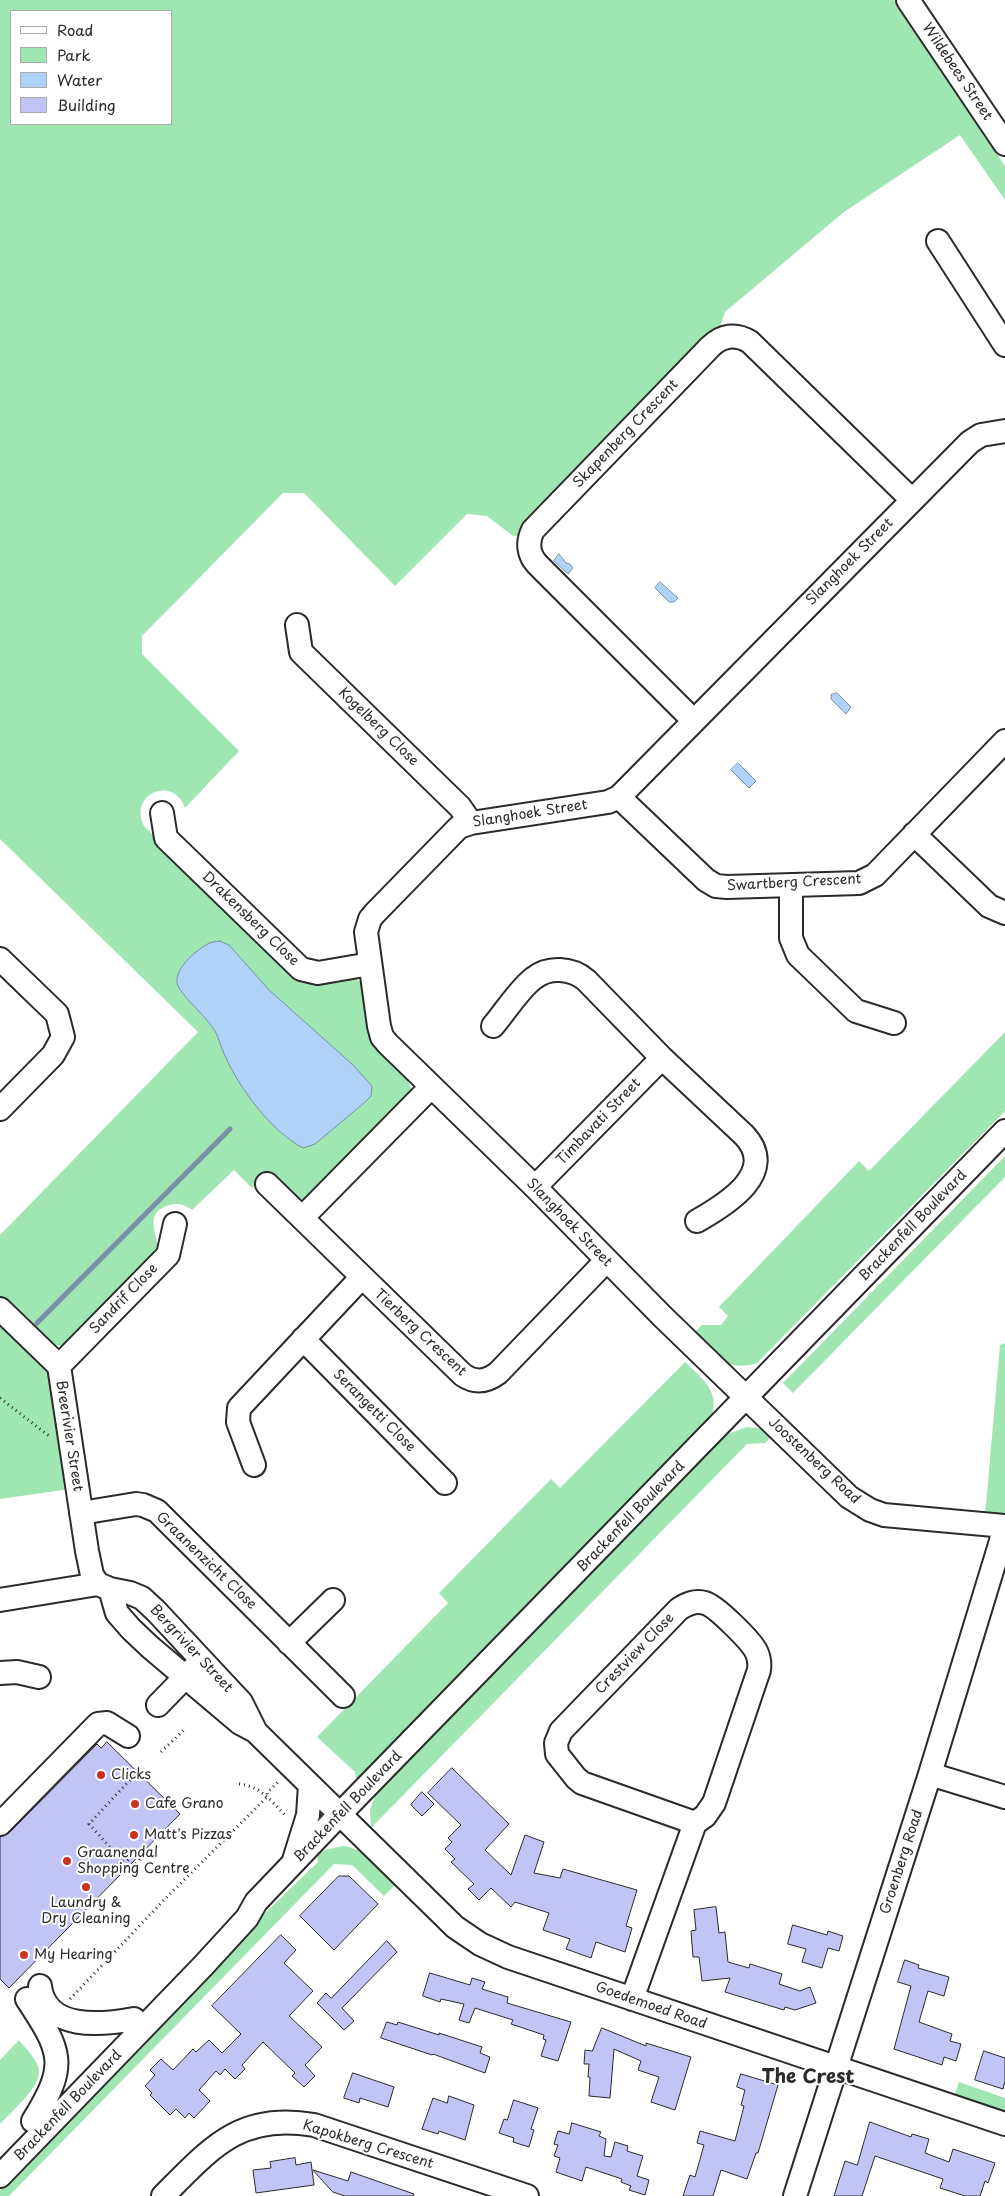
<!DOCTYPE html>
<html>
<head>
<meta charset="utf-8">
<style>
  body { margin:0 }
  #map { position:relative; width:1005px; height:2196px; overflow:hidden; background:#fff; font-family:"Playpen Sans",sans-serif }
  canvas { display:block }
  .legend { position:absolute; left:10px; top:10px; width:162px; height:115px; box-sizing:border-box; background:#fff; border:1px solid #aaa; margin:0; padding:6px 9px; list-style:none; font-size:15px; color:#2b2b2b }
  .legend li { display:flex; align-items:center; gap:10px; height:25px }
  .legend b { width:25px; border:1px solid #aaa }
</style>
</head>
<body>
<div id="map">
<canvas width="1005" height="2196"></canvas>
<ul class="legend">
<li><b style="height:6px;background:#fff"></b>Road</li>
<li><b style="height:14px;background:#a0e6b2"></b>Park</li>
<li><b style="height:14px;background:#afd3f8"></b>Water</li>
<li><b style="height:14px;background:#c2c4f6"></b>Building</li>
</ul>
</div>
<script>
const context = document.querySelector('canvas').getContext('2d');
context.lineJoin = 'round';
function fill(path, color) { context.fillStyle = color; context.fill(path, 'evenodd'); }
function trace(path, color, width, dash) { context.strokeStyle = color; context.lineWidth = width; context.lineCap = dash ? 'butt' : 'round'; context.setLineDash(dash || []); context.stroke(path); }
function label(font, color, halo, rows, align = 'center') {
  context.font = font + ' "Playpen Sans",sans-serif'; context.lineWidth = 4; context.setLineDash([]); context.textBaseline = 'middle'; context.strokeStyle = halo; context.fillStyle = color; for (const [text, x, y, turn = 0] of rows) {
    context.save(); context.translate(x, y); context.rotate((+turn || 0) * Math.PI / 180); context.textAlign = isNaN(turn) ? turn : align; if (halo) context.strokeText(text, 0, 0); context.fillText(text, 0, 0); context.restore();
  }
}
fill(new Path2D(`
  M0,0H894L1005,166V200L960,135L844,212L725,312L718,333L522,535L513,536L487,516L467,514L395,586L304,493H283L142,636V654L239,751L185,808C174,775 128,793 144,826L296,975L355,978L364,985L411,1088V1093L307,1199C290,1201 279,1184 267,1173L252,1188L234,1170L192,1210C185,1205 178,1202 170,1205C140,1213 161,1237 157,1252L68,1344L62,1346L50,1345L0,1298V1235L198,1032L0,839ZM11,11H171V124H11Z
  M1005,1032V1111L757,1363C725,1373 714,1353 694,1333L702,1325H721L728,1316L719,1307L859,1161L869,1171Z
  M1005,1156V1177L793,1393L783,1383Z
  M0,1322L50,1370L70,1489L0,1499Z
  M1005,1343V1517L985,1516L1000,1345Z
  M685,1362C702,1378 721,1392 711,1418L362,1777L356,1778L355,1772L317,1737L448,1603L439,1593L551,1479L560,1488Z
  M747,1427L764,1429L774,1434L765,1443L747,1444L371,1828L370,1810L376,1793L725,1435Z
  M343,1846C366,1848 380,1868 396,1884L384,1896L352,1865L334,1864L9,2196H0V2190L236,1941L318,1862L317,1855L325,1850Z
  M19,2040C26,2049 37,2059 39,2070C41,2087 11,2112 0,2124V2060Z
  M959,2082L1005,2098V2114L954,2097Z`), '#a0e6b2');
const water = new Path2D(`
  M559,554L566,563L570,564L573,568L568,574L554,561Z
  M660,582L678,598L674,602H669L655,588Z
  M837,693L851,707L846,714L831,699V695Z
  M738,763L756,781L749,788L731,770Z
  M220,941L229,945L269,990L353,1065L372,1086L371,1096L364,1103L315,1144L303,1148C271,1131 240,1089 225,1056C221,1048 219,1038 215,1031C208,1018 179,994 177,983C175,969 194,952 206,945C209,942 215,942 220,941Z`);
fill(water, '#afd3f8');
trace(water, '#7a90a6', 1);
trace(new Path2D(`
  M37,1323L230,1129`), '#7a90a6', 5);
const building = new Path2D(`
  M107,1742L180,1814L9,1988L0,1979V1837L9,1833L97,1744L101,1748Z
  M452,1768L509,1824L485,1850L511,1875L525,1835L544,1842L534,1873L560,1878L563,1869L637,1890L626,1926L632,1928L625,1952L596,1942L591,1958L566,1949L570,1939L543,1930L549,1913L515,1902L511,1907L491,1888L479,1900L468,1889L474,1884L451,1862L455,1859L445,1849L452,1842L448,1838L461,1825L428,1793Z
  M422,1792L434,1804L422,1816L411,1805Z
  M339,1876H349L378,1904L334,1950L300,1916Z
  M716,1907L719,1933L725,1932L728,1962L749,1968L750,1964L782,1974L779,1984L800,1991L810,1987L816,2003L795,2010L785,2007L784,2010L725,1992L730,1978L702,1981L699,1957H693L691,1931L696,1930L694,1910Z
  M793,1925L827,1935L828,1931L843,1936L839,1951L828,1948L822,1968L802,1962L806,1949L788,1944Z
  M281,1935L296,1950L284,1963L313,1991L289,2016L322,2047L305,2065L315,2076L304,2087L292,2076L295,2073L263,2042L242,2065L245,2069L235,2079L225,2069L220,2075L216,2071L199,2090L210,2101L194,2118L189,2113L185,2118L176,2109L170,2115L150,2095L152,2093L145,2086L155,2075L150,2070L161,2059L173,2070L193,2049L196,2052L209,2040L222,2053L241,2034L212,2006Z
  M387,1941L397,1952L342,2008L354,2021L344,2030L317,2003L326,1993L331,1998Z
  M905,1960L919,1965L918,1968L949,1977L944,1996L928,1991L919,2022L952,2034L950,2041L961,2044L956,2061L944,2057L942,2065L894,2049L911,1986L898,1982Z
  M430,1973L470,1985L472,1978L485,1982L482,1989L508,1997L507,2003L571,2022L558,2061L541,2056L546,2040L543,2039L544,2035L511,2024L513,2020L475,2008L469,2023L459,2020L464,2004L441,1999L440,2002L423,1996Z
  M387,2022L397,2025L398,2022L439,2035V2033L482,2047L480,2053L490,2057L485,2073L433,2054L432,2055L381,2038Z
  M602,2028L646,2046V2043L691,2057L675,2110L651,2102L659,2077L638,2070L641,2061L614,2049L610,2098L589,2096L590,2077H588L589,2064H584L585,2050L592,2051Z
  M984,2051L1005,2058V2081L1003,2089L975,2080Z
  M353,2073L394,2087L388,2107L360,2098L359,2103L344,2098Z
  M741,2074L778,2085L758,2153H756L747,2179L721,2170L713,2196H683L690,2175L695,2177L704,2145L697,2143L700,2131L735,2141L744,2106L741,2105L745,2090L737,2087Z
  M449,2096L474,2105L465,2140L439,2131L438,2134L422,2129L433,2098L447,2103Z
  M514,2100L538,2108L531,2129L534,2130L529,2147L513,2142L514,2138L499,2133L504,2119L507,2120Z
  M870,2122L911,2137L912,2134L929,2139L925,2153L949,2162L953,2149L995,2163L988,2183L985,2181L980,2196H965L940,2188L943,2179L875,2156L862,2196H834L845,2161L857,2165Z
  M572,2123L601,2132L599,2136L606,2139L604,2156L611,2157L615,2142L628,2146L627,2151L643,2156L637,2176L649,2180L645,2195L629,2190L631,2186L621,2182L622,2179L586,2167L582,2181L556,2172L560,2158L554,2156L558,2145L554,2144L558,2131L569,2134Z
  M295,2158L296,2165L311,2162L314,2185L256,2193L253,2170L271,2168L270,2162Z
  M313,2170L348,2181L351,2172L414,2194L413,2196H345L333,2192Z`);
fill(building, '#c2c4f6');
trace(building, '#2b2b2b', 1);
const minor = new Path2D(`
  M908,0L1005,144
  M938,241L1005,345
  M1005,431L981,435L970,442L619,797L608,802L471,823L459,827L375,913L370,919L366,932L379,1026L382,1037L388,1044L535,1187L663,1317L849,1497L870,1510L884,1515L1005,1526
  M297,625L301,652L460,807L471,823
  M694,721L537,564C528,554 527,542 533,530L710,347C722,335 736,333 750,342L912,500
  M619,797L706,880L716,886L727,887L859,883L875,875L1005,741
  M162,813L166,838L301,969L318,973L370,964
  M914,834L989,906L1005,913
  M791,885V938L798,955L856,1011L894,1023
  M0,959L57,1014L63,1037L53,1055L0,1109
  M493,1026C505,1012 520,988 534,978C549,966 572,968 586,980L662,1058L744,1135C779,1172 727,1204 697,1221
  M267,1184L463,1375C475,1383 486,1382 498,1373L606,1261
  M535,1187L662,1058
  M302,1218L431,1087
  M0,1309L59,1366L87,1551L92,1575L98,1584L110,1589L130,1593L142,1598L156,1611L241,1702L255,1730
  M303,1339L445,1483
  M59,1366L168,1255L175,1224
  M254,1465L238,1422L239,1408L361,1278
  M81,1513L136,1504L143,1505L157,1511L343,1696
  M110,1589L117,1613L131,1629L150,1647L240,1723L255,1731L455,1927L480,1944L508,1957L1005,2124
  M0,1600L98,1584
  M289,1643L333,1600
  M0,1673L17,1672L39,1677
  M158,1705L196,1666
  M930,1774L1005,1797
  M0,1824L98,1724L107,1723L128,1736
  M294,1860L308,1815L310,1785
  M40,1986C45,2031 102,2025 134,2019
  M27,1999C62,2052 68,2065 33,2121
  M632,1999L695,1823L705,1816L714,1803L759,1670C760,1663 759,1657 756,1651C750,1640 716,1606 705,1603C695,1600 687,1604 679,1609L561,1731L556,1743L557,1754L576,1778L582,1783L695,1823
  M0,2176L203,1966L247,1918L256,1902L340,1814L1005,1131
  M163,2196C211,2148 240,2112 314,2125L527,2196
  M795,2196L930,1774L1001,1541L1003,1526`);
trace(minor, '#2b2b2b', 26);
trace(new Path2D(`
  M0,1398L49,1436
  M161,1752L184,1730
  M239,1784C261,1786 272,1802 287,1817
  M124,1864L135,1853L141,1858L133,1867L136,1870L133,1873
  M133,1873L89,1824L141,1768
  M70,1999L163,1901L267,1797V1793L279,1781`), '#2b2b2b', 3, [1, 4]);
trace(minor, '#fff', 22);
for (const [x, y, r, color] of [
  [101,1775,5,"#c8321e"],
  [135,1804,5,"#c8321e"],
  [134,1835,5,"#c8321e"],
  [67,1861,5,"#c8321e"],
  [86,1887,5,"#c8321e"],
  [24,1955,5,"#c8321e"]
]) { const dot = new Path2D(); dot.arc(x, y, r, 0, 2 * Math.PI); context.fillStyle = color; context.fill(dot); trace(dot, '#fff', 2); }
label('14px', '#2b2b2b', '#fff', [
  ["Wildebees Street",957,72,56],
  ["Skapenberg Crescent",626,434,-46],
  ["Slanghoek Street",850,562,-45],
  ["Kogelberg Close",378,727,44],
  ["Slanghoek Street",530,814,-9],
  ["Swartberg Crescent",794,883,-3],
  ["Drakensberg Close",250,919,44],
  ["Timbavati Street",599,1122,-46],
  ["Slanghoek Street",569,1223,46],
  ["Brackenfell Boulevard",913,1226,-46],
  ["Sandrif Close",124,1299,-46],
  ["Tierberg Crescent",420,1333,43],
  ["Serangetti Close",374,1411,45],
  ["Breerivier Street",69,1436,81],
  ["Joostenberg Road",814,1461,43],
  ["Brackenfell Boulevard",631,1517,-46],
  ["Graanenzicht Close",206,1561,44],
  ["Bergrivier Street",191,1649,47],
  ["Crestview Close",635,1654,-46],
  ["Brackenfell Boulevard",348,1807,-46],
  ["Groenberg Road",902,1862,-72],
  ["Goedemoed Road",651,2006,19],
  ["Brackenfell Boulevard",68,2106,-46],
  ["Kapokberg Crescent",368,2145,17]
]);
label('14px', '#2b2b2b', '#fff', [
  ["Clicks",111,1775],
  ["Cafe Grano",145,1804],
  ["Matt's Pizzas",144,1835],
  ["Graanendal",77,1853],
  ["Shopping Centre",77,1869],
  ["Laundry &",86,1903,"center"],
  ["Dry Cleaning",86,1919,"center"],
  ["My Hearing",34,1955]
], 'left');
label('bold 19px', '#2b2b2b', '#fff', [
  ["The Crest",808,2078]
]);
</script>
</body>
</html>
